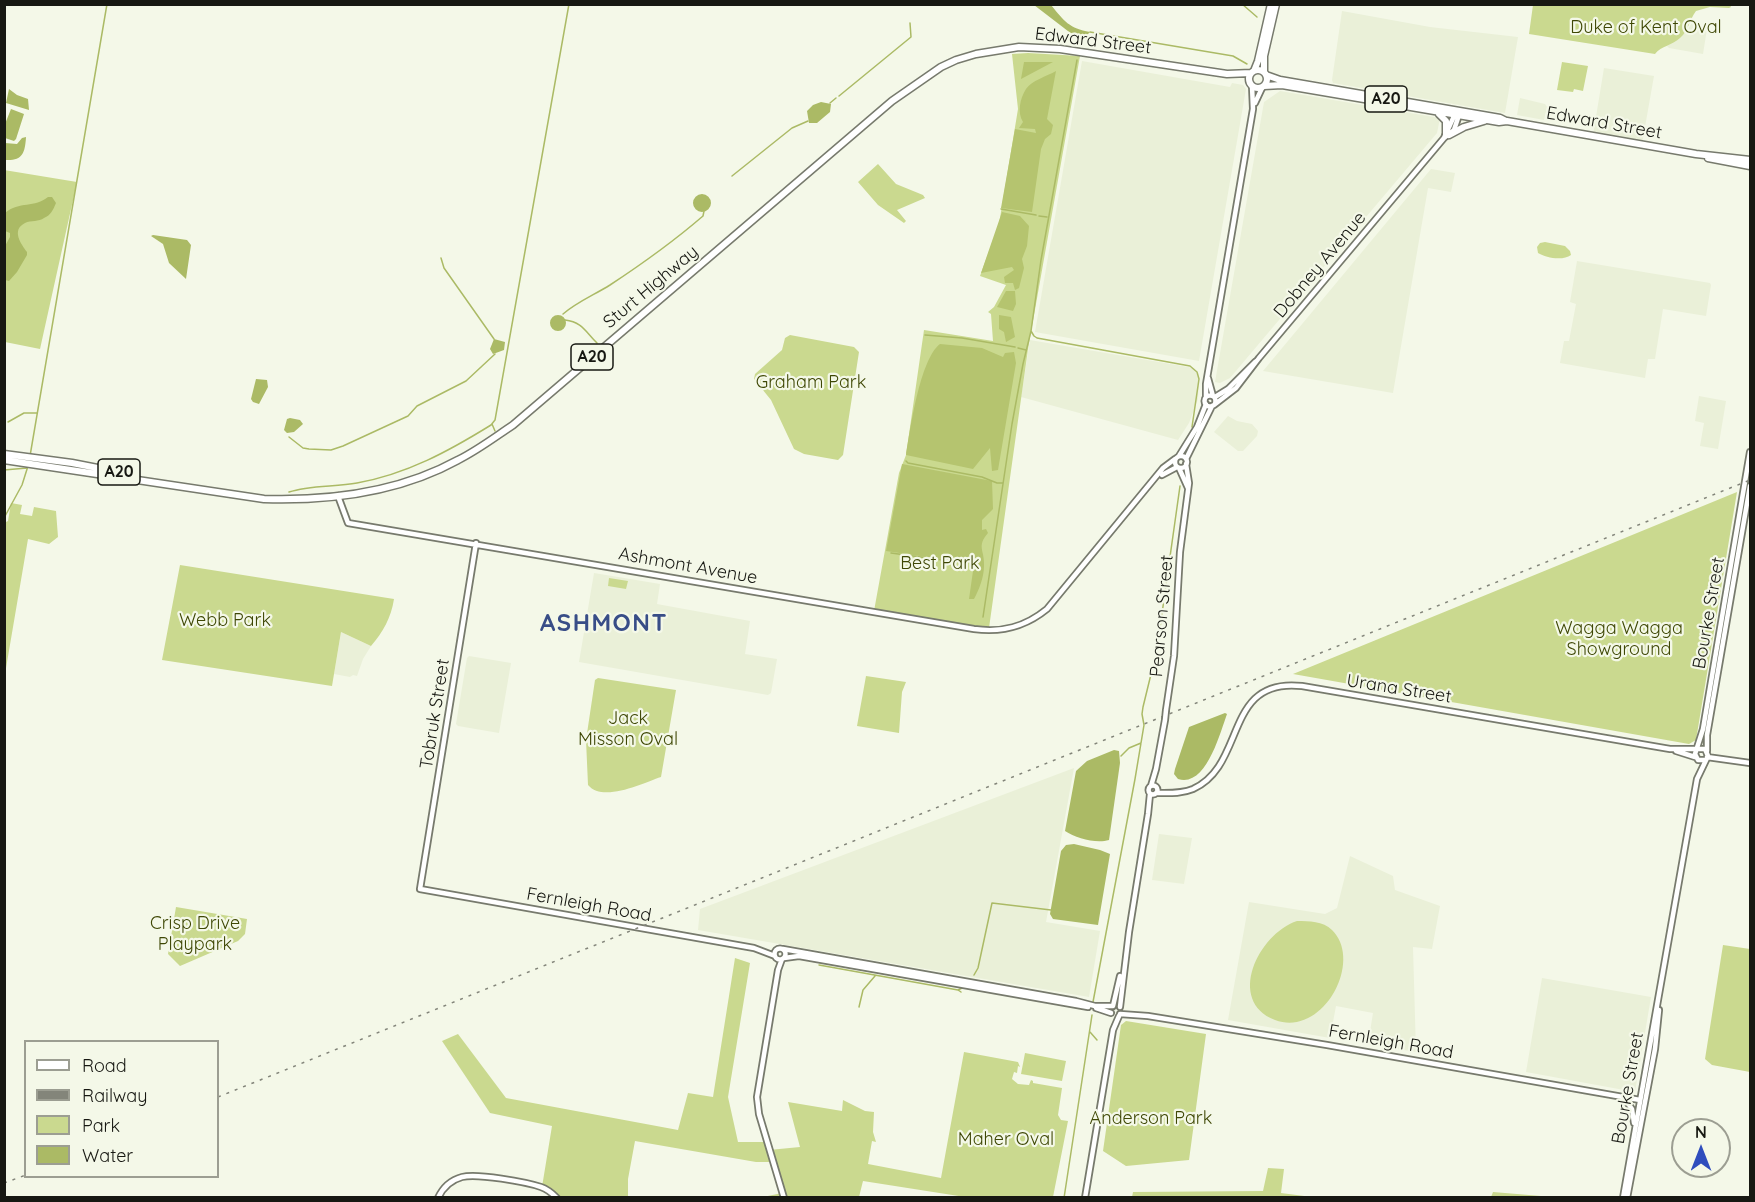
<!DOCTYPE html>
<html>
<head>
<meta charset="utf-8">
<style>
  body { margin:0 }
  #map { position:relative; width:1755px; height:1202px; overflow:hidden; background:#f4f8e8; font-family:Quicksand,sans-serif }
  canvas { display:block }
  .frame { position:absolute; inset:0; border:6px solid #171812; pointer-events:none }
  .legend { position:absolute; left:24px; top:1040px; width:195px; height:138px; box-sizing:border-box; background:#f4f8e8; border:2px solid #9c9e92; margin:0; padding:8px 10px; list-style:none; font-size:18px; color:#171812 }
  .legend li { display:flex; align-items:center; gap:12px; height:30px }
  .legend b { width:30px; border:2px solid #9c9e92 }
  .north { position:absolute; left:1671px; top:1118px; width:60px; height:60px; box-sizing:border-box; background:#f4f8e8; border:2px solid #9c9e92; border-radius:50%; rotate:0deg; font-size:16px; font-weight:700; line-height:24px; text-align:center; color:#171812 }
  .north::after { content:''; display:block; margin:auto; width:21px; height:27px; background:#2f4dbd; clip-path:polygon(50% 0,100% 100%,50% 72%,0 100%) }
</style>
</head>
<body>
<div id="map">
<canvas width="1755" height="1202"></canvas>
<div class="frame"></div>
<ul class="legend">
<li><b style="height:8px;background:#fff"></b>Road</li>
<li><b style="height:8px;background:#83857a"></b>Railway</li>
<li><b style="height:16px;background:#cad98f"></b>Park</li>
<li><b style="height:16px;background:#abba65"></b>Water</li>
</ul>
<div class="north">N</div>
</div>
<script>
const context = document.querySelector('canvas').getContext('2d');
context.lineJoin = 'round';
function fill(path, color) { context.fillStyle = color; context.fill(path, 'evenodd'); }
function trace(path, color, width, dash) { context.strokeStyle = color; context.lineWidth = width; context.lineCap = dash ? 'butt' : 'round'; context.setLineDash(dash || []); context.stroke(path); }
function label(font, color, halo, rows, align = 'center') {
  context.font = font + ' Quicksand,sans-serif'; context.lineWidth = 4.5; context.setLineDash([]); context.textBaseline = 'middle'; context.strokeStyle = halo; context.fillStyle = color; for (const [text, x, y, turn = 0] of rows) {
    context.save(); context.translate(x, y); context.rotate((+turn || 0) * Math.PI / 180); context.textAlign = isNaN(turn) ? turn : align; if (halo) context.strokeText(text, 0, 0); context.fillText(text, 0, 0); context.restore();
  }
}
fill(new Path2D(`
  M1342,11L1430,27L1518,37L1505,113L1333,83L1332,80Z
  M1693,21L1707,29L1703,54L1669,48L1667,46L1687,31Z
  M1082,61L1230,87L1232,83L1243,85L1246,89L1199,361L1035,332Z
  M1604,68L1654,76L1642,144L1593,135Z
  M1280,91L1440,118L1437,133L1230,378L1220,383L1215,382L1264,102Z
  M1520,98L1545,104L1547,107L1544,120L1517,115Z
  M1431,169L1455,173L1451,192L1428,188L1393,393L1263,371Z
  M1577,261L1710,283L1711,285L1706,316L1663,309L1655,359H1648L1645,378L1560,363L1564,341H1569L1576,304L1570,302Z
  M1030,340L1194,368L1199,378L1198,399L1189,423L1178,440L1021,397Z
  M1699,396L1726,401L1718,449L1700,446L1704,423L1695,421Z
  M1228,416L1237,421L1252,424L1258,431L1257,436L1243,451H1238L1214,432Z
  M594,573L660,584L657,604L750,621L745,654L777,659L771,693L768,695L579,662Z
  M341,632L371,646L363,659L357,676L353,675L350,677L334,674Z
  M469,656L511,663L499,733L458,726L456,724L467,658Z
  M1074,768L1046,922L1100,931L1089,997L698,930L700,909Z
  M1159,834L1192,838L1184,884L1152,880Z
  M1350,856L1393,876L1395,890L1440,906L1432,949L1413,947L1416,1052L1368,1044L1373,1013L1336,1006L1330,1038L1228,1020L1249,902L1325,914L1337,908Z
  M1542,978L1651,997L1635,1092L1526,1072Z`), '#eaf0d8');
fill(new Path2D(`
  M1730,5L1731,7L1729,8L1710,7L1696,11C1689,20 1689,30 1680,38C1673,45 1661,46 1655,54L1529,34L1533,5Z
  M1028,53L1080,56L1028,349L989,628L874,611L899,473L906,455L924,330L993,341L991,314L988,312L994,307L1006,285L980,276L999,224L1018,109L1012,54Z
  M1562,62L1588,66L1583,91L1574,89L1573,92L1557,90Z
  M878,164L896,184L923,195L925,198L897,210L906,221L904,223L878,205L858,182Z
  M4,170L77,182L40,349L5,342Z
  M1545,242L1565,246L1570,251L1571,255C1563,261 1546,258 1538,253L1537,247L1540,243Z
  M790,335L854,347L859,352L843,455L838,460L804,454L794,449L771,400L754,379L755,374L782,350L785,338Z
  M1737,492L1696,740L1689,744L1293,674Z
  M11,503L22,505L20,514L32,516L34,507L56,511L58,537L49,544L28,539L5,674L4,523L8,521Z
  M180,565L394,599C391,618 383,632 371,646L341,632L332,686L162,660Z
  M609,578L628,581L626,589L608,586Z
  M866,676L906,682L902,692L899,733L857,726Z
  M598,678L676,690L661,777C643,783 603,803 588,785L586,740L595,680Z
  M176,907L247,919L245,934L238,941L180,966L168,954Z
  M1297,921C1309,921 1323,921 1332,930C1364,961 1323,1038 1275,1020C1226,1001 1258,934 1297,921Z
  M1723,945L1750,949V1072L1712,1065L1705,1059Z
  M735,958L750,963L728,1097L738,1142H767L769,1150L800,1147L788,1102L842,1111L843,1100L865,1111L874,1112L873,1132L876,1142L872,1141L868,1164L941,1178L964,1052L1018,1062L1020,1067L1018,1066L1017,1073L1014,1072L1012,1079L1018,1084L1029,1085L1031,1080L1033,1081V1083L1062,1088L1058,1115L1061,1120L1068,1121L1053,1197H965L863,1181L859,1197H763L782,1193L773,1162H756L635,1141L628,1179V1197H557L542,1187L552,1126L490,1113L442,1041L458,1034L506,1098L678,1130L688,1093L713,1097Z
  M1126,1021L1206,1034L1189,1160L1126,1166L1103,1151L1121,1025Z
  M1025,1053L1066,1061L1062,1081L1021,1074Z
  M1268,1168L1284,1169L1281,1193L1312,1197H1132L1133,1192L1263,1191Z
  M1493,1192L1541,1196V1197H1491Z`), '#cad98f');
fill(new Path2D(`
  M1024,62H1053L1021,79Z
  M1056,71L1047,119L1053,125L1051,134L1045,139L1041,149L1032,212L1001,208L1015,129L1036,133L1035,129L1019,128L1023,122C1017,113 1020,98 1026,89C1031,81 1047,76 1056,71Z
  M1002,212L1020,216L1029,226L1027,246L1022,259L1024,268L1019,288L1015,290L1013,283H1005L1004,277L1014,270L1012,267L981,273Z
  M1006,291H1015L1016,304L1013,311L997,307Z
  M999,315L1011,317L1015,337L1006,342L1004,332L999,329Z
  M940,344L982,348L1003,357L1005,353L1014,352L1016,363L998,470L992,471L990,448L973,469L906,455C910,430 920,359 940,344Z
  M902,464L992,481L993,509L982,520V530L986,529L988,533C976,547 985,550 984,566C984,577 979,590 974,599H969L974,564L886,551Z`), '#b5c46f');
fill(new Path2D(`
  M1034,5H1051C1065,22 1069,28 1090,32L1086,36L1077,38Z
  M9,89L17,95L28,99L29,110L6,103Z
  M821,102L831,104L830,112L817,123H809L807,111L813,105Z
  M11,109L24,114L16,139L14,141L5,138V124Z
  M26,137C25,154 22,161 5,160V143L17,144L22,138Z
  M693 203a9 9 0 1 1 18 0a9 9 0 1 1-18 0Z
  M48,197H52L56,203C53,210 51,215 44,218C39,222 31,220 25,223C11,230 21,244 27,252V255L17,272L9,281L5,280V246L10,237V233L5,231V213C19,201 35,208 48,197Z
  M153,235L187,240L191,245L186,279L169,263L163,244L151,236Z
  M550 323a8 8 0 1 1 16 0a8 8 0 1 1-16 0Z
  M494,339L505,342L504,350L493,354L490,349Z
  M256,379L267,380L268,387L259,404L253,402L251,399Z
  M290,418L300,420L303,424L294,432L287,433L284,430L287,419Z
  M1225,713L1227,714C1220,733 1206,788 1178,779L1174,774L1175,769L1189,727Z
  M1114,750L1119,751L1120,763L1109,840C1096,844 1076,838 1065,831L1076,771L1087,761Z
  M1074,844L1100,850L1110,854L1098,925L1053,919L1050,914L1061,851L1066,845Z`), '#abba65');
trace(new Path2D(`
  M1242,4L1257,17
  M1090,32L1233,56L1247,64
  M1081,45V37
  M1077,60L1041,260L1031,331L1034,336L1037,338L1190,366L1197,372L1199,379L1192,427
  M839,96L911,37L910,23
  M830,103L836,98
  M732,176L792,128L808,121
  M1001,209L1036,215
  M1039,216L1047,217
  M441,258L444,268L494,339
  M563,314C577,302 594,295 610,285C642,264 674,241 703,216L704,211
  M565,320C582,322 585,331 597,343
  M925,335L962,338L1015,347
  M1018,348L1026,350
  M8,422L24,413H37
  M4,423H5
  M492,424L495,431
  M289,437L303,448L309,449L331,450L343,446L408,416L417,406L466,381L495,354
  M30,456L107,4
  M906,461L908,463L982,477L997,483H1003
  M4,470L27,468
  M289,492C309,485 335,487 357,483C407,474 449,451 491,425L495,420L569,4
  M4,518L22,485L28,466
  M891,553L957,562
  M983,617L1012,424L1023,364L1031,331
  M1156,656L1180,486
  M1121,756L1129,748L1141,743
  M819,965L958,990
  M974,975L978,968L992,903L1051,910
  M961,992L958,990L962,988
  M1093,1002L1135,779L1144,725L1142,714L1143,707L1153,666
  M859,1007L863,990L875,976
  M1090,1032L1097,1040
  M1064,1198L1092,1015`), '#abba65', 1.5);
const secondary = new Path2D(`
  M1255,103L1262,88
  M1444,138L1455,114
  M1208,378L1213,396
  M1204.5 401a5.5 5.5 0 1 1 11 0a5.5 5.5 0 1 1-11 0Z
  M1206,397V384L1253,109L1252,86
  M1215,397L1228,389L1255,362
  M1214,405L1236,388L1259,358L1444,138L1454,130L1459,115
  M1175 462a6 6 0 1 1 12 0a6 6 0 1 1-12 0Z
  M1179,456L1197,427L1206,404
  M1186,459L1212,406
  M1179,468L1188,488
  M1162,475L1177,467
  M338,496L348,523L974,629C1002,633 1025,627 1047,609L1163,468L1175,459
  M476,543L420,889L754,948L775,956
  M1166,710L1174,656L1180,552L1189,483L1186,464
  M1676,751L1695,757
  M1707,751V735L1750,486
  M1707,757L1750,763
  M1705,760H1698L1695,754L1703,729L1750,452
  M1148.5 790a4.5 4.5 0 1 1 9 0a4.5 4.5 0 1 1-9 0Z
  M1151,786L1156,769L1165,720
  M1156,793C1168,793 1181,794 1193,789C1247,765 1223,677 1302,686L1670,749H1697
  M774.5 954a5.5 5.5 0 1 1 11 0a5.5 5.5 0 1 1-11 0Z
  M783,949L1076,1001L1095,1006H1112
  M784,958L799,956L1088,1007
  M782,959L778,970L757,1097L759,1114L784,1198
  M1113,1006L1120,976
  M1120,1007L1129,932L1148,814L1150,794
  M1096,1008L1111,1013
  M1120,1014L1148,1016L1327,1045L1640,1100
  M1624,1098L1632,1109L1634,1123
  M438,1198C443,1187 451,1180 462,1177C477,1173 526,1182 541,1187C547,1189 552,1193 557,1198
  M1085,1198L1113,1030L1119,1016
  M1623,1198L1697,779L1708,756L1705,749H1697
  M1627,1198L1655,1049L1659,1010`);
const highway = new Path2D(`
  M1249 79a9 9 0 1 1 18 0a9 9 0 1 1-18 0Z
  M1254,71L1258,61L1271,4
  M1264,72V56L1276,4
  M1266,75L1280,80L1500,118L1506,121
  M1264,86L1282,85L1499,122L1507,121L1696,154L1750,160
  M1439,114L1446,121V134
  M1449,135L1464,127L1484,121
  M1708,158L1750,166
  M4,454L72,463L123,473
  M4,460L264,499C330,501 400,492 458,460C478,450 495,437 513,425L892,101L941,67L956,60L976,54L1019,47L1060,49L1227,74L1251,73`);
trace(secondary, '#777a6d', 8);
trace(highway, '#777a6d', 9);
trace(secondary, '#fff', 4.5);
trace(highway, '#fff', 6);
trace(new Path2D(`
  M218,1097L1750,480
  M4,1183L26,1175`), '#83857a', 1.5, [3, 6]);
const secondaryBridge = new Path2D(`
  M1165,720L1166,710`);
trace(secondaryBridge, '#777a6d', 8, []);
trace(secondaryBridge, '#fff', 4.5);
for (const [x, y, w] of [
  [1386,99,42],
  [592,357,42],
  [119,472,42]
]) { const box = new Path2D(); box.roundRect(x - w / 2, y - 13, w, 26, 4.5); context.fillStyle = '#f4f8e8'; context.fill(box); trace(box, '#171812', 1.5); }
label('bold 16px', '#171812', null, [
  ["A20",1386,99],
  ["A20",592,357],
  ["A20",119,472]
]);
label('18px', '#3e4704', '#f4f8e8', [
  ["Duke of Kent Oval",1646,28],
  ["Graham Park",811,383],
  ["Best Park",940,564],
  ["Webb Park",225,621],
  ["Wagga Wagga",1619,629],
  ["Showground",1619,650],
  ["Jack",628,719],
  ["Misson Oval",628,740],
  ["Crisp Drive",195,924],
  ["Playpark",195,945],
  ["Anderson Park",1151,1119],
  ["Maher Oval",1006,1140]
]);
label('18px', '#171812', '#f4f8e8', [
  ["Edward Street",1093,41,7],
  ["Edward Street",1604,123,10],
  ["Dobney Avenue",1320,265,-50],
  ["Sturt Highway",651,287,-40],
  ["Ashmont Avenue",688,566,10],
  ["Bourke Street",1709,613,-80],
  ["Pearson Street",1162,616,-85],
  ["Urana Street",1399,689,9],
  ["Tobruk Street",435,714,-81],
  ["Fernleigh Road",589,905,10],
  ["Fernleigh Road",1391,1042,10],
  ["Bourke Street",1628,1088,-80]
]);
context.letterSpacing = '1.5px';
label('bold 24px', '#384d87', '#f4f8e8', [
  ["ASHMONT",604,624]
]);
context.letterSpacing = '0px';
</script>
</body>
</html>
